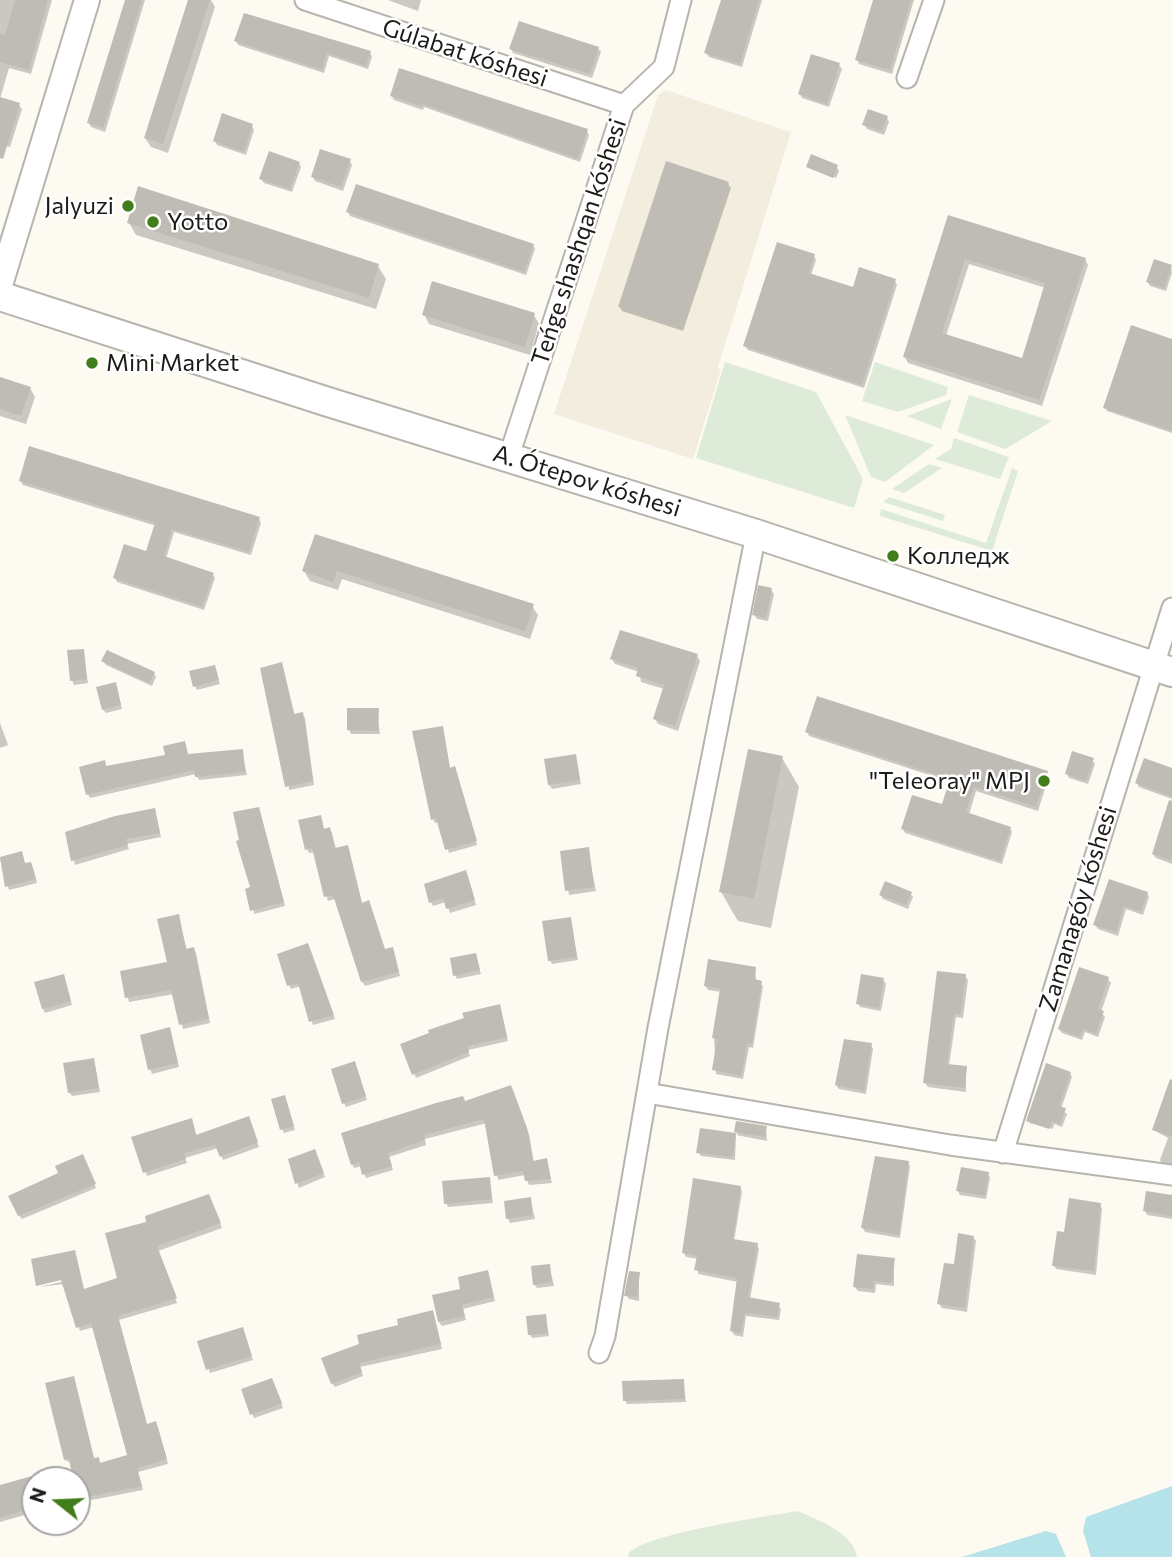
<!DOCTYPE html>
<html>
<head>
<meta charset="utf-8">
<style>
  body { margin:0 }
  #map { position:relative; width:1172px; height:1557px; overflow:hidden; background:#fdfaf2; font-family:Commissioner,sans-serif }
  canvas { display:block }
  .north { position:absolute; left:21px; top:1466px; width:70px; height:70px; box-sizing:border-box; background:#fff; border:2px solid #a4a4a3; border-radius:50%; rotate:288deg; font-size:19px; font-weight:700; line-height:28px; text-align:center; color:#1c1b18 }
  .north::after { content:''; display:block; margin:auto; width:24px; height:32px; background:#417d19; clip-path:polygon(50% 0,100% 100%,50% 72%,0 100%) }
</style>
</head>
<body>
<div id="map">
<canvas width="1172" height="1557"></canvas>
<div class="north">N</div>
</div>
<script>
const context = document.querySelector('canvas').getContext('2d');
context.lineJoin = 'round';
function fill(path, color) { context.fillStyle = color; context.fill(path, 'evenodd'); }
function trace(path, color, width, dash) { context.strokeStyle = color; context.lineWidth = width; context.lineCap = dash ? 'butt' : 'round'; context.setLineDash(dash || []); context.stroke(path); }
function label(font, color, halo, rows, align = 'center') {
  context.font = font + ' Commissioner,sans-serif'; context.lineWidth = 5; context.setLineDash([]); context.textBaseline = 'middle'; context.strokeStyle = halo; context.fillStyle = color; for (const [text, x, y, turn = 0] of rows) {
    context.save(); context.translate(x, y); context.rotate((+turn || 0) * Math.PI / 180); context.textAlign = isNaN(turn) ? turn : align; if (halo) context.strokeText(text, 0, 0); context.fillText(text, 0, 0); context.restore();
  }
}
fill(new Path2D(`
  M666,90L791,132L718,367L721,369L693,459L554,414L658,95Z`), '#f2edde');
fill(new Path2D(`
  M725,362L816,392L863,479L854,508L696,458Z
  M875,362L948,387L946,395L898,412L862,401Z
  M969,395L1052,421L1005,449L957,432Z
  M952,399L941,429L907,416Z
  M845,415L934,445L885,482L871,477Z
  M954,438L1009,457L1000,479L935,459L951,449Z
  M929,464L942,468L904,493L892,489Z
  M1012,468L1018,471L992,551L880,516L881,509L986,543Z
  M889,497L945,515L943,521L883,502Z
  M798,1511C819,1521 853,1532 857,1557H629L628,1554C642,1534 769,1516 798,1511Z`), '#deebd8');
fill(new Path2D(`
  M1172,1486V1557H1091L1083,1531L1086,1517Z
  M1046,1531L1056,1534L1066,1557H962Z`), '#b6e2e9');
fill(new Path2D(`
  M0,0H52L31,74L9,68L0,99L19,105L22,109L10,147L0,144Z
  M127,0H145L105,132L91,127L89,123Z
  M190,0H211L215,7L168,153L151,147L145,138Z
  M388,0H421L418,11Z
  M722,0H762L742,67L709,57L706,53Z
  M875,0H914L892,74L859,64L857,59Z
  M236,41L370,52L372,57L368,69L329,56L324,73L238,45Z
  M598,48L601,52L592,78L513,53L511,49Z
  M839,65L842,69L829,107L802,98L800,94Z
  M392,96L586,130L589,135L580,162L424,107L423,110L394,100Z
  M887,118L889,122L884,135L867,129L864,124Z
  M252,126L254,130L246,155L217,145L215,141Z
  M812,156L837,167L839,171L836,178L809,168Z
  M350,161L352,165L343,191L315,181L313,177Z
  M299,163L301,167L292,192L264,183L261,179Z
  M728,184L731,188L683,331L622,311L620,307Z
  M348,212L533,245L535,249L526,275L350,216Z
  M949,217L1085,259L1088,265L1042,406L908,363L905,357ZM969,264L1046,288L1023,361L946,336Z
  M129,223L378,266L386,279L376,309L136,235Z
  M814,256L816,260L811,275L854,289L895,281L897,285L864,388L748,350L745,346Z
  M1171,266L1172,273L1166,291L1150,286L1148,282Z
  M424,314L534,315L539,324L530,355L429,324Z
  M1172,341V433L1107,411L1105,407Z
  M0,379L30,388L35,397L26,424L0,416Z
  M21,481L259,519L261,523L251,555L174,532L166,559L212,574L215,578L204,610L117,582L115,578L147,553L156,526L23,485Z
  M316,536L532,606L538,615L530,639L342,579L338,590L310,581L304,571Z
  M771,590L774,594L768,621L757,619L754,614Z
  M83,651L88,683L74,685L72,680Z
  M697,656L700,661L678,731L658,724L655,719L664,689L641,682L639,672L615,664L612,659Z
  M103,661L154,673L156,677L152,686L106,665Z
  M282,664L295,716L302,714L305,718L314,785L289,790Z
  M214,667L220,684L197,690L195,686Z
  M117,688L122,709L106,713L103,709Z
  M377,710L380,734H351L349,730Z
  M0,723L8,745L0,748Z
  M442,728L450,769L456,773L477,845L449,853L439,822L435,823L433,819Z
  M807,732L1047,772L1049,776L1038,811L976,791L969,815L1010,828L1012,832L1002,864L905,833L903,829L943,806L951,782L809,736Z
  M242,751L247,775L199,780L196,774L90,798L88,794L104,762L107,768Z
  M575,756L581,784L552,789L549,785Z
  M782,758L799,787L771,928L738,921L721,892Z
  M1092,760L1095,764L1088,784L1069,778L1067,773Z
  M1172,770V864L1156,858L1153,854L1172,799L1139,787L1137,783Z
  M155,810L161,837L127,844L129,849L75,865L67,834Z
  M260,813L285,906L254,914L252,889L241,842Z
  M322,821L324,830L329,829L332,833L336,849L349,851L362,904L385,951L394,953L400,976L365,986L362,981L336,899L328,901L315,852L309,853L307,849Z
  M588,849L596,891L569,895L562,853Z
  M21,853L25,865L30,864L33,868L37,883L9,890L0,859Z
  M468,877L476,905L450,913L446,902L433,906L431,902Z
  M1110,881L1147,893L1149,897L1143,915L1126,909L1118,936L1098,929L1095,925Z
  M910,893L913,897L908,909L883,899L881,895Z
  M178,916L187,950L194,949L196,953L210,1023L183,1029L174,994L129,1002L122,972L169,964Z
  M570,919L578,960L552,964L550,960Z
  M310,949L335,1019L313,1025L301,986L291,989L289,985Z
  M475,955L481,974L457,979L455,975Z
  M755,969L756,981L763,986L753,1048L749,1047L743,1079L716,1074L714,1038L722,992L708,990L706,986Z
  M63,976L72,1005L45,1013L43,1009Z
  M965,976L968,980L963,1018L956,1017L949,1066L966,1068V1092L928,1087L925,1083Z
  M1108,979L1111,983L1101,1012L1105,1017L1098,1037L1085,1032L1082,1040L1062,1033L1059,1029Z
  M883,980L886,984L881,1011L860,1007L858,1003Z
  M501,1010L508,1041L468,1050L470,1056L416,1078L402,1045Z
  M171,1034L179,1067L152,1074L150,1069Z
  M871,1045L873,1049L866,1094L839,1089L836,1085Z
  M94,1060L100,1092L72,1096L69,1092Z
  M356,1067L367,1100L346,1107L344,1103Z
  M1070,1073L1072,1077L1061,1109L1067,1114L1062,1127L1054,1124L1053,1129L1029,1123Z
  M513,1091L529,1134L534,1163L546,1160L552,1183L529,1185L525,1175L498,1180L487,1123L425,1139L426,1145L389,1157L393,1170L366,1178L362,1166L354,1168L352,1164L465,1102Z
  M285,1097L295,1130L284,1133L282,1129Z
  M1172,1097V1166L1162,1164L1160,1160L1168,1138L1154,1130Z
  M250,1122L259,1147L223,1160L218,1148L185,1158L187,1163L147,1176L133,1138L193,1124L197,1137Z
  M766,1128L767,1141L736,1135L735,1160L701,1156L698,1152L701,1130L738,1135L736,1132Z
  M316,1155L325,1177L299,1188L290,1160Z
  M84,1160L96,1188L22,1219L19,1215L61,1174Z
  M908,1162L910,1166L900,1238L865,1232L863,1228Z
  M988,1173L990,1178L986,1199L960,1195L958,1191Z
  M489,1178L493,1203L448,1207L446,1203Z
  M740,1187L742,1192L734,1241L757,1245L759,1249L750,1299L778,1305L781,1309L779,1320L746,1316L743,1337L734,1335L732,1331L738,1282L698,1274V1259L686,1257L684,1253Z
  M1172,1197V1219L1147,1215L1145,1211Z
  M530,1199L535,1219L510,1223L508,1218Z
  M211,1200L222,1228L158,1251L177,1303L119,1320L147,1425L158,1427L168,1464L138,1472L143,1490L81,1502L71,1463L65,1460L74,1378L94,1460L98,1459L101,1464L129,1457L94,1327L80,1331L64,1284L39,1287L70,1280L75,1252L84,1291L119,1279L148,1223Z
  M1100,1205L1102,1209L1096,1275L1056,1269L1054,1265L1065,1234Z
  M973,1237L976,1241L967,1312L942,1308L939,1304L955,1266Z
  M894,1260V1286L876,1284L875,1293L858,1291L855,1287Z
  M549,1265L554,1286L537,1288L534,1284Z
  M487,1272L495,1301L463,1309L466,1320L442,1326L439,1322L462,1290Z
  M639,1274V1301L629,1299L626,1295Z
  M545,1315L549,1336L532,1338L530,1334Z
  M434,1317L442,1349L360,1367L363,1376L335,1387L332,1383L401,1327Z
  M244,1333L253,1360L210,1373L200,1342Z
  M683,1381L686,1402L627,1404L625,1400Z
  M274,1384L283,1408L254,1418L243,1390Z
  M31,1478L35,1486V1512L0,1522V1487Z`), '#0003');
fill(new Path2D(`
  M15,0H48L29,70L0,62V34L5,35Z
  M125,0H142L103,128L87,123Z
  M188,0H210L163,144L144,138Z
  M721,0H759L740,64L704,53Z
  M873,0H911L890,70L855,60Z
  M244,13L371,51L366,66L327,53L322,70L234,41Z
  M519,21L599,47L590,74L509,49Z
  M811,54L840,63L827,104L798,94Z
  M399,68L588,129L578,159L422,104L421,106L390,96Z
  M0,97L20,103L3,159L0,158Z
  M868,109L888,116L882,131L862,125Z
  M222,113L253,124L244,152L213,141Z
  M320,149L351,159L341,187L311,177Z
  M269,151L300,162L290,189L259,179Z
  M811,154L838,165L833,178L806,167Z
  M666,161L729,182L681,328L618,307Z
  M356,184L534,244L524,272L346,212Z
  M138,186L379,264L369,298L127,223Z
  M948,215L1086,258L1039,400L903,357ZM965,259L1045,283L1022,358L942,333Z
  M777,242L815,254L809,273L853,287L859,267L896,279L862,385L743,346Z
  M1154,259L1172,265L1164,288L1146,282Z
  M432,281L535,313L525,347L422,315Z
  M1131,325L1172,339V431L1103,408Z
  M0,377L31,387L21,416L0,409Z
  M29,446L260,517L249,552L172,529L164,556L214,573L202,607L113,578L124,544L146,551L155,523L19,481Z
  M315,534L534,604L525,631L337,571L333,582L302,571Z
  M758,585L772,588L766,618L752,615Z
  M620,630L698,654L675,726L653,719L664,685L636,676L638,668L610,659Z
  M84,649L87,679L70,681L67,650Z
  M107,650L155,672L149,683L101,661Z
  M282,662L294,714L303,712L313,781L285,787L260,668Z
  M215,665L219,680L193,687L189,671Z
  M116,682L121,705L102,710L96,687Z
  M817,696L1048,771L1036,807L974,787L966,812L1011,827L1000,861L901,829L912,795L942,804L950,779L805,732Z
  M347,708H379L378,731L347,730Z
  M443,726L450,768L455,766L477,841L445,850L436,818L431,820L412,731Z
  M185,741L188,754L243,749L245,772L195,777L194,770L86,795L79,767L105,760L106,766L165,755L163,746Z
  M748,749L783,756L754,899L719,892Z
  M1072,751L1094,758L1086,781L1065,774Z
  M576,754L580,780L548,785L544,759Z
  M1144,758L1172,768V797L1135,783Z
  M1169,800L1172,801V861L1152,854Z
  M259,807L284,902L250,911L245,889L250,887L236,841L239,840L233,812Z
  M155,808L160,833L126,839L128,845L71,861L65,832L115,816Z
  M321,815L324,829L330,827L335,848L348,845L362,903L369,900L385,949L393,947L399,972L361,982L333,895L324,897L312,848L305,850L298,820Z
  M589,847L594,887L565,891L560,851Z
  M22,851L25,863L31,862L36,879L5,887L0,857Z
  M466,870L475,900L446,909L443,898L429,903L424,884Z
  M1109,879L1148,892L1141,912L1124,906L1116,932L1093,925Z
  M885,881L912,892L906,905L879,895Z
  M179,914L186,949L194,947L209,1019L179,1025L171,990L125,998L120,971L167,962L157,919Z
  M571,917L577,957L548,961L542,921Z
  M308,943L334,1015L309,1022L298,983L287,986L277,954Z
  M476,953L480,970L453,976L450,958Z
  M708,959L756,967L755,979L762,981L752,1044L747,1043L741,1076L712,1070L717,1039L712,1038L720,989L704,986Z
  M1079,967L1109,977L1098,1009L1104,1011L1096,1034L1083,1029L1080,1037L1058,1029Z
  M937,971L966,974L961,1014H954L947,1064L967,1066L965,1088L923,1083Z
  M64,974L71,1001L42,1009L34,982Z
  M861,974L884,978L879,1008L856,1004Z
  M500,1004L507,1037L468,1046L469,1052L412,1075L400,1044L429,1033L428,1030L464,1018L462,1013Z
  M170,1027L178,1063L148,1070L140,1035Z
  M844,1039L872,1043L864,1091L835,1085Z
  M94,1058L99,1088L68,1093L63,1063Z
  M355,1061L366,1096L342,1104L331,1069Z
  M1046,1063L1071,1072L1059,1106L1066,1108L1060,1124L1052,1121L1049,1129L1026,1121Z
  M1170,1079L1172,1080V1137L1152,1130Z
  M511,1085L527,1128L533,1161L547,1158L551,1179L525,1181L523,1171L494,1176L484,1119L424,1135L425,1140L388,1153L392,1166L362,1175L359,1162L351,1165L341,1133L436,1103L463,1096L465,1101Z
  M285,1095L294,1126L280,1130L271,1099Z
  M249,1116L258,1142L220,1157L215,1145L184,1153L186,1159L143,1173L131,1137L192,1118L196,1135Z
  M736,1121L767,1126L765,1137L734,1132Z
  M700,1128L736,1133L733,1157L696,1153Z
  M315,1149L324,1173L295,1184L288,1159Z
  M83,1154L96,1184L18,1216L8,1196L58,1173L55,1166Z
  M875,1156L909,1161L899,1235L861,1228Z
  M961,1167L989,1172L985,1196L956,1191Z
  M490,1177L492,1199L444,1204L442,1181Z
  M693,1178L741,1186L733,1239L758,1243L748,1297L780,1303L777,1317L745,1313L741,1333L730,1331L737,1278L694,1270L697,1256L682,1253Z
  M1146,1191L1172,1195V1216L1143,1211Z
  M209,1194L221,1223L157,1246L177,1298L118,1316L147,1424L156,1421L167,1459L137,1468L142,1486L77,1499V1480H73L69,1459L64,1460L45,1383L74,1376L94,1458L99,1457L100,1463L127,1455L91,1323L76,1328L61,1280L36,1286L31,1259L75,1250L84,1289L117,1278L105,1233L146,1222L145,1216Z
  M531,1197L533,1215L506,1219L504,1201Z
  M1069,1198L1101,1203L1094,1271L1052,1266L1057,1231L1064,1232Z
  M958,1233L974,1236L965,1308L937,1304L944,1263L954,1264Z
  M857,1254L895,1258L892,1283L874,1281L873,1289L853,1287Z
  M550,1264L552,1282L533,1285L531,1266Z
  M488,1270L494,1297L462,1305L465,1316L438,1322L432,1295L460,1289L458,1277Z
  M629,1271L640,1272L637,1297L624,1296Z
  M433,1310L441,1344L359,1363L362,1372L331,1384L321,1358L359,1344L357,1335L398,1325L397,1319Z
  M546,1314L548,1333L528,1335L526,1316Z
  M243,1327L252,1356L206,1370L197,1341Z
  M272,1378L282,1403L250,1415L241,1389Z
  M684,1379L685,1399L623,1401L622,1381Z
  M32,1476L35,1507L0,1518V1485Z`), '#bebcb4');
const minor = new Path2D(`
  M305,0L624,105
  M907,78L934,0
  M509,456L624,105L664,67L681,0
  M647,1093L950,1145L1172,1175
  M1003,1153L1172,608
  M599,1353L605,1336L658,1028L756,534`);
const tertiary = new Path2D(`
  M0,285L87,0`);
const secondary = new Path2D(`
  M0,296L325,401L756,534L1172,672`);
trace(minor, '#b7b4ad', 23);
trace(tertiary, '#b7b4ad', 28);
trace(secondary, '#b7b4ad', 32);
trace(minor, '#fff', 19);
trace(tertiary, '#fff', 24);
trace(secondary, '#fff', 28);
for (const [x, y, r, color] of [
  [128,206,7,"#417d19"],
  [153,222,7,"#417d19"],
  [92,363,7,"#417d19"],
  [893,556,7,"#417d19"],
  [1044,781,7,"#417d19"]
]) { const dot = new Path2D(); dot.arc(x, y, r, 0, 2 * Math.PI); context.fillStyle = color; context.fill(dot); trace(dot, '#fff', 2.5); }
label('24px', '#1c1b18', '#fff', [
  ["Gúlabat kóshesi",465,53,18],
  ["Teńge shashqan kóshesi",579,242,-72],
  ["A. Ótepov kóshesi",587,481,17],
  ["Zamanagóy kóshesi",1078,909,-73]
]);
label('24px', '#1c1b18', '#fff', [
  ["Jalyuzi",114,206,"right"],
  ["Yotto",167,222],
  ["Mini Market",106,363],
  ["Колледж",907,556],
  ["\"Teleoray\" MPJ",1030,781,"right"]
], 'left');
</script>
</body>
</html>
